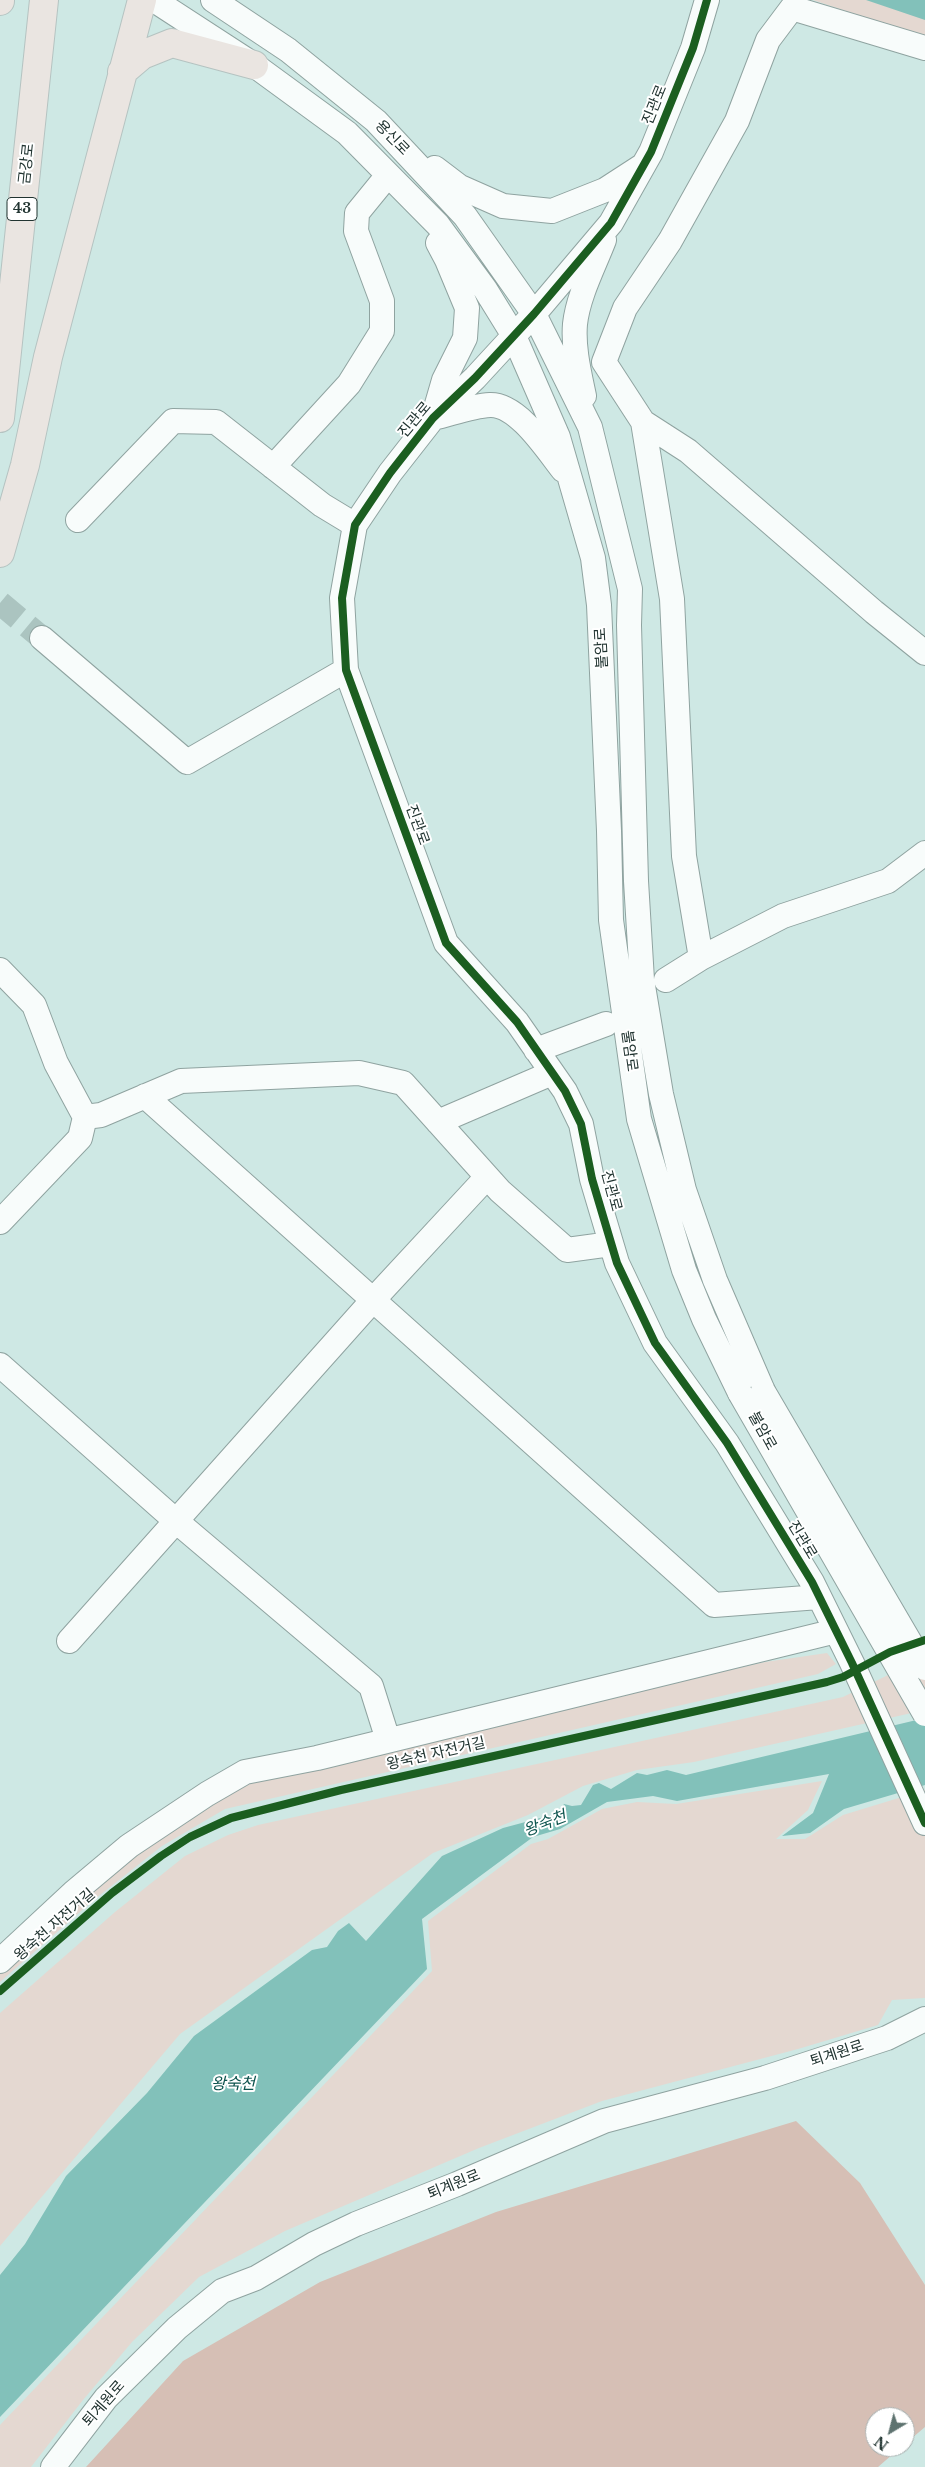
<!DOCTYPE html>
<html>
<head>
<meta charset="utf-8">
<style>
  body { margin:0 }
  #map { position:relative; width:925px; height:2467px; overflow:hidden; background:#cee8e4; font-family:"Libre Baskerville",serif }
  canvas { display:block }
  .north { position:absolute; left:865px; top:2407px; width:50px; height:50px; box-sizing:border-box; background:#fff; border:1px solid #a6aead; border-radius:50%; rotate:217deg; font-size:14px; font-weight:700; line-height:20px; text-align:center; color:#213431 }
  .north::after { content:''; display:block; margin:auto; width:18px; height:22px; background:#5e7370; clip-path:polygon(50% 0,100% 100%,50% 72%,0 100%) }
</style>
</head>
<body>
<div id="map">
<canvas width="925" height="2467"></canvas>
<div class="north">N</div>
</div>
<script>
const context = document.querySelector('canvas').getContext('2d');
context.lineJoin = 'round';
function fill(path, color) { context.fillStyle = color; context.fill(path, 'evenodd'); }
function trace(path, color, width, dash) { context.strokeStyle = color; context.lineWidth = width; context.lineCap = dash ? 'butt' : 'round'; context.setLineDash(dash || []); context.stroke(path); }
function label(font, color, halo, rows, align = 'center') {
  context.font = font + ' "Libre Baskerville","Noto Sans KR",serif'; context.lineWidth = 4; context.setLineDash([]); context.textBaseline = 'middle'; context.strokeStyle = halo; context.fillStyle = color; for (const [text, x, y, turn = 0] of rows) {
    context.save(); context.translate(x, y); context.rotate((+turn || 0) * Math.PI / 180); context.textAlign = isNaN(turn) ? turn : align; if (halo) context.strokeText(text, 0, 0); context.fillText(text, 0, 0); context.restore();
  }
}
fill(new Path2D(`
  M813,0H925V38Z
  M827,1653L836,1664L818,1674L225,1809L162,1846L95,1899L0,1982V1967L125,1854L238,1782L765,1662Z
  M925,1657V1710L694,1762L637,1770L583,1786L528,1815L433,1853L180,2034L0,2246V2013L115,1912L185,1856L228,1835L258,1825L843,1697Z
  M822,1781L808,1810L776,1839H805L843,1815L925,1790V1998L892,2000L878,2025L798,2049L602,2101L479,2148L285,2231L199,2277L132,2342L83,2400L31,2467H0V2425L432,1971L428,1921L531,1844L548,1839L602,1809L637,1802L676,1804Z`), '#e4d8d1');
fill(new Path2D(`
  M796,2121L860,2183L925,2285V2427L905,2444V2417H875V2447H901L878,2467H86L183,2361L320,2282L496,2212Z`), '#d6bfb5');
fill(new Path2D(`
  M866,0H925V20Z
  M925,1718V1785L844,1809L810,1833L782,1836L813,1813L829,1774L677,1801L653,1796L607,1802L560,1829L533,1837L422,1919L427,1969L0,2417V2275L25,2244L66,2176L147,2093L194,2036L312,1950L327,1947L338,1931L349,1923L366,1941L442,1856L503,1828L559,1813L564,1804L572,1806L581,1805L593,1785L599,1783L611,1789L637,1773L647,1775L667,1770L686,1775Z`), '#82c1ba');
trace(new Path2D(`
  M0,603L42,638`), '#abc4c0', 24, [24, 12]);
const minor = new Path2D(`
  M154,0L254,65L347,133L438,225L485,289L514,336L558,437L593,558L599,605L609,831L611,920L639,1119L684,1270L704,1319L740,1393
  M213,0L288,50L376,121L465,216L534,314L590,427L630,589L629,625L636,881L642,980L661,1094L684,1190L715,1280L763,1391
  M707,0L693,48L651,152L611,223L534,314L475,378L433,418L390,473L355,525L342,598L346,670L446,943L517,1022L565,1091L581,1124L592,1179L617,1263L655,1343L727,1443L812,1582L852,1663L925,1823
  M435,168L460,187L503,206L552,211L605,190L642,166
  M438,243L447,260L467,308L465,338L444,380L433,418C451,414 471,406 490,405C518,404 547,450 563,470
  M584,396C579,372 573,348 575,324C578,296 594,266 604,240
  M643,422L688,451L874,612L925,653
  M273,467L349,384L382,331V301L356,231L357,213L388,175
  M78,520L173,421L216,422L322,505L355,525
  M42,638L187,762L346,670
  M701,958L684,856L672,599L643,422L604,362L625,308L670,241L737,121L768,40L792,8L925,48
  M0,970L34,1005L56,1063L85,1117L80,1138L0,1222
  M666,980L701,958L783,916L888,881L925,853
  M536,1050L606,1024
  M145,1096L714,1605L819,1597
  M85,1117L101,1115L181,1081L359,1073L403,1083L500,1191L567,1250L611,1244
  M438,1122L552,1073
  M0,1365L176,1521L371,1686L388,1740
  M69,1641L373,1300L487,1177
  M0,1961L73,1893L129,1846L207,1794L245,1772L317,1758L836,1631
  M53,2467L106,2398L177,2328L222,2291L256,2278L314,2244L356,2224L457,2184L604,2121L765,2078L887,2038L925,2019`);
const highway = new Path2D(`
  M0,1V0
  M122,72L142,55L172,43L254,65
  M0,418L44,0
  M0,553L25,465L48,357L142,0`);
trace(minor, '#8fa3a0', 26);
trace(highway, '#b5c3c1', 30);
trace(minor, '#f8fcfb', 24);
trace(highway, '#eae5e1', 28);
const minorBridge = new Path2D(`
  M763,1391L925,1668
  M740,1393L925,1714`);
trace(minorBridge, '#8fa3a0', 26, []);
trace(minorBridge, '#f8fcfb', 24);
trace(new Path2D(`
  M707,0L693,48L651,152L611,223L534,314L475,378L433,418L390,473L355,525L342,598L346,670L446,943L517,1022L565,1091L581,1124L592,1179L617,1263L655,1343L727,1443L812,1582L852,1663L925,1823
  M0,1991L112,1893L161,1856L190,1837L231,1818L341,1790L827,1682L843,1677L890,1652L925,1640`), '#1b5e20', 8);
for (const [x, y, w] of [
  [22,209,30]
]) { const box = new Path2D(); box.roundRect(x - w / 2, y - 11.5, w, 23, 4); context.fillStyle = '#fff'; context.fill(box); trace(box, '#213431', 1); }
label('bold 14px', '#213431', null, [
  ["43",22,209]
]);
label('15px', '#213431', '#fff', [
  ["진관로",655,105,-68],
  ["용신로",392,138,46],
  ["금강로",27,164,-84],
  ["진관로",415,420,-50],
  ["불암로",602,648,-93],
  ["진관로",417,825,70],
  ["불암로",629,1051,82],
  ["진관로",611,1191,75],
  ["불암로",762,1431,61],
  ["진관로",802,1540,59],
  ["왕숙천 자전거길",436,1754,-13],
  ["왕숙천 자전거길",55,1925,-41],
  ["퇴계원로",837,2054,-18],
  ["퇴계원로",454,2185,-22],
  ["퇴계원로",104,2404,-49]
]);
label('italic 16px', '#0c534d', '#fff', [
  ["왕숙천",545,1824,-21],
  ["왕숙천",233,2084]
]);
</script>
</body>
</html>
